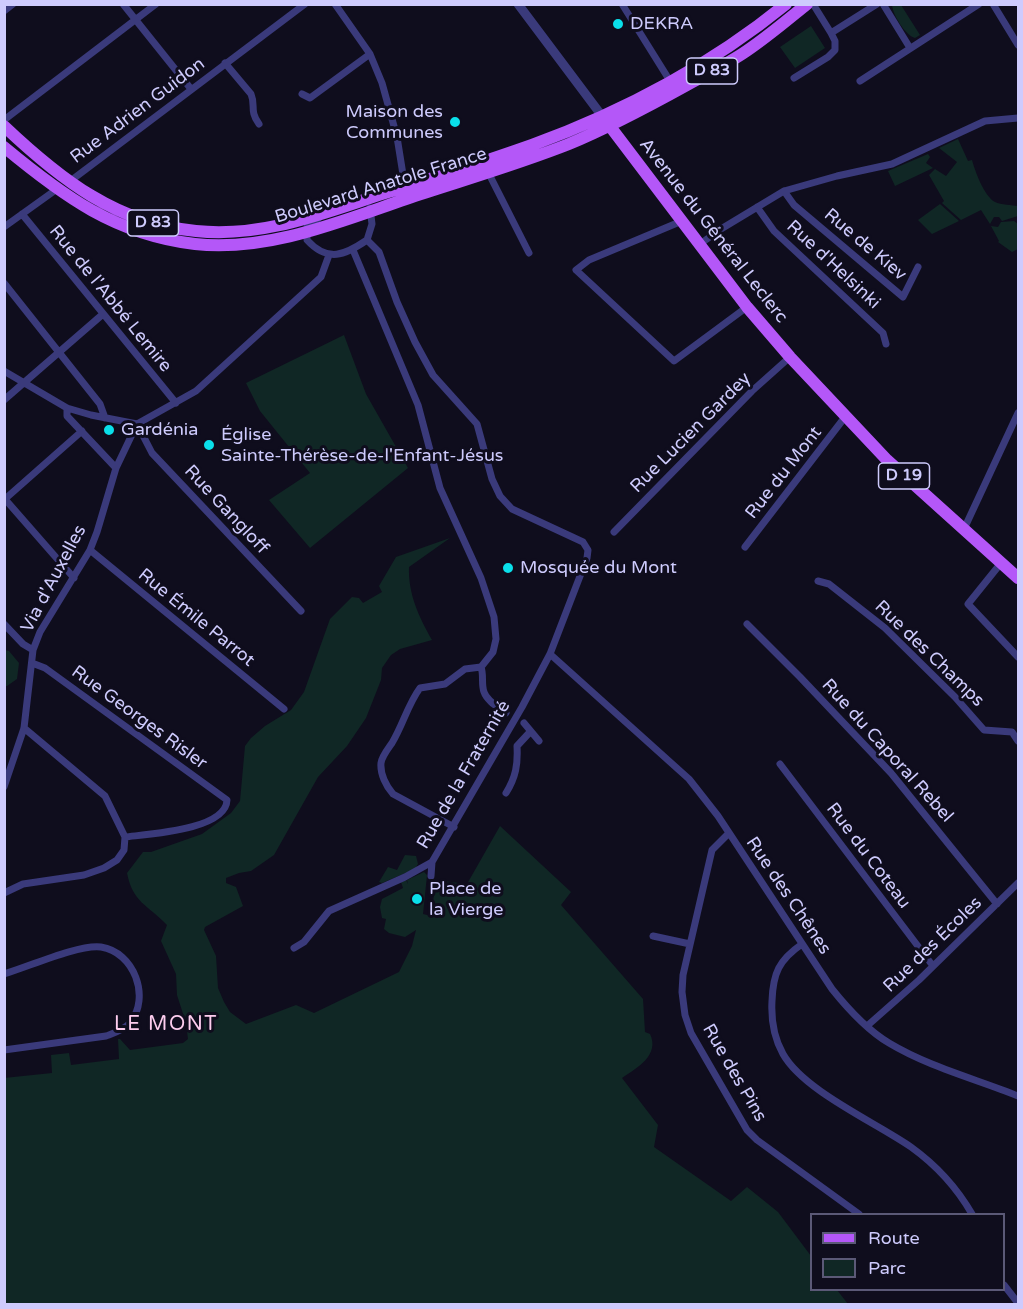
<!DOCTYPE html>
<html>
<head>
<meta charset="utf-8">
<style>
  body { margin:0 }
  #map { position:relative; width:1023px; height:1309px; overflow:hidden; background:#0f0d1d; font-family:"Varela Round",sans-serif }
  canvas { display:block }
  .frame { position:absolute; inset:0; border:6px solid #cecbfd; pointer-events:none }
  .legend { position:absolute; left:810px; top:1213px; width:195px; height:78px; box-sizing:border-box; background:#0f0d1d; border:2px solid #5b5977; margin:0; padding:8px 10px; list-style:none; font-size:18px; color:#cecbfd }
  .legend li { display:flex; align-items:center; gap:12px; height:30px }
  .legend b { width:30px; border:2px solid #5b5977 }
</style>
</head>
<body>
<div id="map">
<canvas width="1023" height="1309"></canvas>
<div class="frame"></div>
<ul class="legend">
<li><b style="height:8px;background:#b457f8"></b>Route</li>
<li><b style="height:16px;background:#102725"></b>Parc</li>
</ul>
</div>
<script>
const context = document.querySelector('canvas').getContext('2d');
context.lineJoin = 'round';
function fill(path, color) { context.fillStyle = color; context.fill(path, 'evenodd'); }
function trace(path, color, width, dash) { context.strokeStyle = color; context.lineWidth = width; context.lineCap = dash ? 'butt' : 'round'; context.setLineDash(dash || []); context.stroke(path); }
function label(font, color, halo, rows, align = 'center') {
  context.font = font + ' "Varela Round",sans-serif'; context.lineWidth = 6; context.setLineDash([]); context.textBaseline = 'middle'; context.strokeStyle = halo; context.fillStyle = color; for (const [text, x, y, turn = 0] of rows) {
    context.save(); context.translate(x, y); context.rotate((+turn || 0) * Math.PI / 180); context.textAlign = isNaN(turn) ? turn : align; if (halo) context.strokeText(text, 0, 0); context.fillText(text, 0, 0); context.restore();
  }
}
fill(new Path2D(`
  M892,5H901L920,35L915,38C905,35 893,15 892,5Z
  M811,26L825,48L795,68L780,47Z
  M958,139L968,161L972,160C975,171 984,196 995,202C1001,205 1012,205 1018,206V216L1002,221L999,217H994L990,224L981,210L961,220L942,203L944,201L929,175L935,169L946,176L957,162L939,148Z
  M928,154L930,157L926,163L933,168L895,186L888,171Z
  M940,204L959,221L932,234L918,220Z
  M1014,221L1018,224V249L1012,252L998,242L999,241L991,226L998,227L1001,222Z
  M344,335L366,394L408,468L310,548L269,500L310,473L260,411L246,383Z
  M450,538L409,567C408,594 419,617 432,640L400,649L391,655L382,668L381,680L366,718L347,746L318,777L274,855L251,871L239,873L226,878V883L236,887L243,906L205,927L204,930L216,956L218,988L224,1002L230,1012L246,1024L296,1005L314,1013L399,972L412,946L416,930L405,937L389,933L384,929L386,919L382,918L380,907L382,899L403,888L401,882L406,880L408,884L407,880L424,872L427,875L423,914L431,916L436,880L467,884L500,826L571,892L561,905L643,999L645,1032L650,1034C660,1055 637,1068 622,1078L658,1125L654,1147L731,1201L747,1187L778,1212L811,1256L812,1290H837L848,1304H5L4,1078L52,1073L51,1055L69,1053L71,1065L119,1059L118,1039H120L130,1050L183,1043L188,1039L186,1023L177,995L176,974L161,941L167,925C147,904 133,903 127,873L143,852H151L202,834L231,813L240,801L245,746L251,738L265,726L291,710L304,692L330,619L352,597L359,598L363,603L382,592L379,586L396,557Z
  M5,650L9,651L19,663L17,679L7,686H5Z
  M405,855L416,856L418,864L415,869L382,883L379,882L388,867L397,870Z`), '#102725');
trace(new Path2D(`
  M123,4L191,89
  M335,4L370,54L382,83L397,137L405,187
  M622,4L670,81
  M813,4L831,33
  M883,4L910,48
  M993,4L1018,45
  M4,11L13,4
  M225,63L251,94C256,106 249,110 259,124
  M794,78L828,57L835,50V41L831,33L877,4
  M860,81L979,4
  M302,94L310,98L370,54
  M4,120L156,4
  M488,172L529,253
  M69,182L305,4
  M784,191L794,205L903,297L918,267
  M757,207L774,231L883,333L886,344
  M22,214L176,403
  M319,218L307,227V240C328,263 345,255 367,240L372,224L370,208
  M682,221L589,260L576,270L674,361L747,307
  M4,227L57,189
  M700,244L721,229L784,191L837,176L892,164L985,121L1018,118
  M353,250L418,405L440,488L481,578L494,617L496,639L493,652L481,667L465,669L445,684L420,688C408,704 403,725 392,743C388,749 382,756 381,763C380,774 386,786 393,794L454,827
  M4,283L100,404L105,418
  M4,371L67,408L91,415L137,424L196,391L321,277L329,255
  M4,400L103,314
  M67,408V416L116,468
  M137,424L152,453L301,611
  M4,498L74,578
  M5,499L82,431
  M964,529L1018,413
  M614,532L752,391L790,357
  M745,547L845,417
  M90,550L284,709
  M1001,563L968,604L1018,657
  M818,581L829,584L885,628L955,697L984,730L1012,732L1018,741
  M4,624L23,644L33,650
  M747,624L800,677L891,773L997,904
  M550,654L689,779L718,816L832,989C848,1009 867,1030 889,1043C929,1067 976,1079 1018,1096
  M32,663L45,668L227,800C226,830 149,834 125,837
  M481,667C484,675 481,684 484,692C487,701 498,707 506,713
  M524,723L539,741
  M780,764L933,966
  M4,787L24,728L33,650L40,632L90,550L97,532L116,468L137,424
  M506,793C516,777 518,764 517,746L530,732
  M729,833L712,850L683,975L682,992L685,1015L691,1033L747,1130L757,1140L859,1214
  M431,876L432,862
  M4,893L23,884L84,875L104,868L117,860L124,850L125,837L105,796L24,728
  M653,936L690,944
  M802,944C779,960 773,973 772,1001C771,1019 774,1038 783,1054C804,1091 875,1122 911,1147C936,1165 957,1188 972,1214
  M294,948L304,942L329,911L405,877L432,862L522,707L550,654L587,558L588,550L583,542L512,509L500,496L492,479L477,424L433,375L415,342L397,302L379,252L367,240
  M4,974C28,967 79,944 101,947C134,952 151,997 130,1023C124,1030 114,1033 106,1036L4,1050
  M867,1026L919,980L1018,883
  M1004,1285L1018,1303`), '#3a3a7b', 7);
trace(new Path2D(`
  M518,4L602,116`), '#3a3a7b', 9);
trace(new Path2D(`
  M606,121L747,307L790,357L887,460L1018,578
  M4,126C60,179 117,224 196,231C263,238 323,213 385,193C434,178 484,162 532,145C622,112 711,65 786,4
  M4,147C63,196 116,235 195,244C267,252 339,222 406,199C460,181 516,165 569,144C610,127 649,106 687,85C705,75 725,65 742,54C765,39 786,21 807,4`), '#b457f8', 12);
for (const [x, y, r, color] of [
  [618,24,6,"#0adfea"],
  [455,122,6,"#0adfea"],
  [109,430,6,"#0adfea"],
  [209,445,6,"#0adfea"],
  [508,568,6,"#0adfea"],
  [417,899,6,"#0adfea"]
]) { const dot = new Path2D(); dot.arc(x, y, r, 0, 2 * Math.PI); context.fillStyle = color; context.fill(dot); trace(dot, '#0f0d1d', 2); }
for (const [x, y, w] of [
  [712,71,51],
  [153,223,51],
  [904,476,51]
]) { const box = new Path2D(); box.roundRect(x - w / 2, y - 13, w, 26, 4.5); context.fillStyle = '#0f0d1d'; context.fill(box); trace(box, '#cecbfd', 1.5); }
label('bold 16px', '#cecbfd', null, [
  ["D 83",712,71],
  ["D 83",153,223],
  ["D 19",904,476]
]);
label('18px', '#cecbfd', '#0f0d1d', [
  ["DEKRA",630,24],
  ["Maison des",443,112,"right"],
  ["Communes",443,133,"right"],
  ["Gardénia",121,430],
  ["Église",221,435],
  ["Sainte-Thérèse-de-l'Enfant-Jésus",221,456],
  ["Mosquée du Mont",520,568],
  ["Place de",429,889],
  ["la Vierge",429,910]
], 'left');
label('18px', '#cecbfd', '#0f0d1d', [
  ["Rue Adrien Guidon",138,111,-37],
  ["Boulevard Anatole France",381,186,-17],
  ["Avenue du Général Leclerc",713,231,52],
  ["Rue de Kiev",865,245,40],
  ["Rue d'Helsinki",833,265,43],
  ["Rue de l'Abbé Lemire",110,299,51],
  ["Rue Lucien Gardey",691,433,-45],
  ["Rue du Mont",784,473,-52],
  ["Rue Gangloff",226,510,47],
  ["Via d'Auxelles",54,579,-62],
  ["Rue Émile Parrot",196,618,39],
  ["Rue des Champs",929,654,44],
  ["Rue Georges Risler",139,718,36],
  ["Rue du Caporal Rebel",887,751,48],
  ["Rue de la Fraternité",464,775,-60],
  ["Rue du Coteau",868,856,53],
  ["Rue des Chênes",788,896,56],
  ["Rue des Écoles",933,945,-44],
  ["Rue des Pins",734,1073,60]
]);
context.letterSpacing = '1.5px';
label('20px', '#fdcdee', '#0f0d1d', [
  ["LE MONT",166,1025]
]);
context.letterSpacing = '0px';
</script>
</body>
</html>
